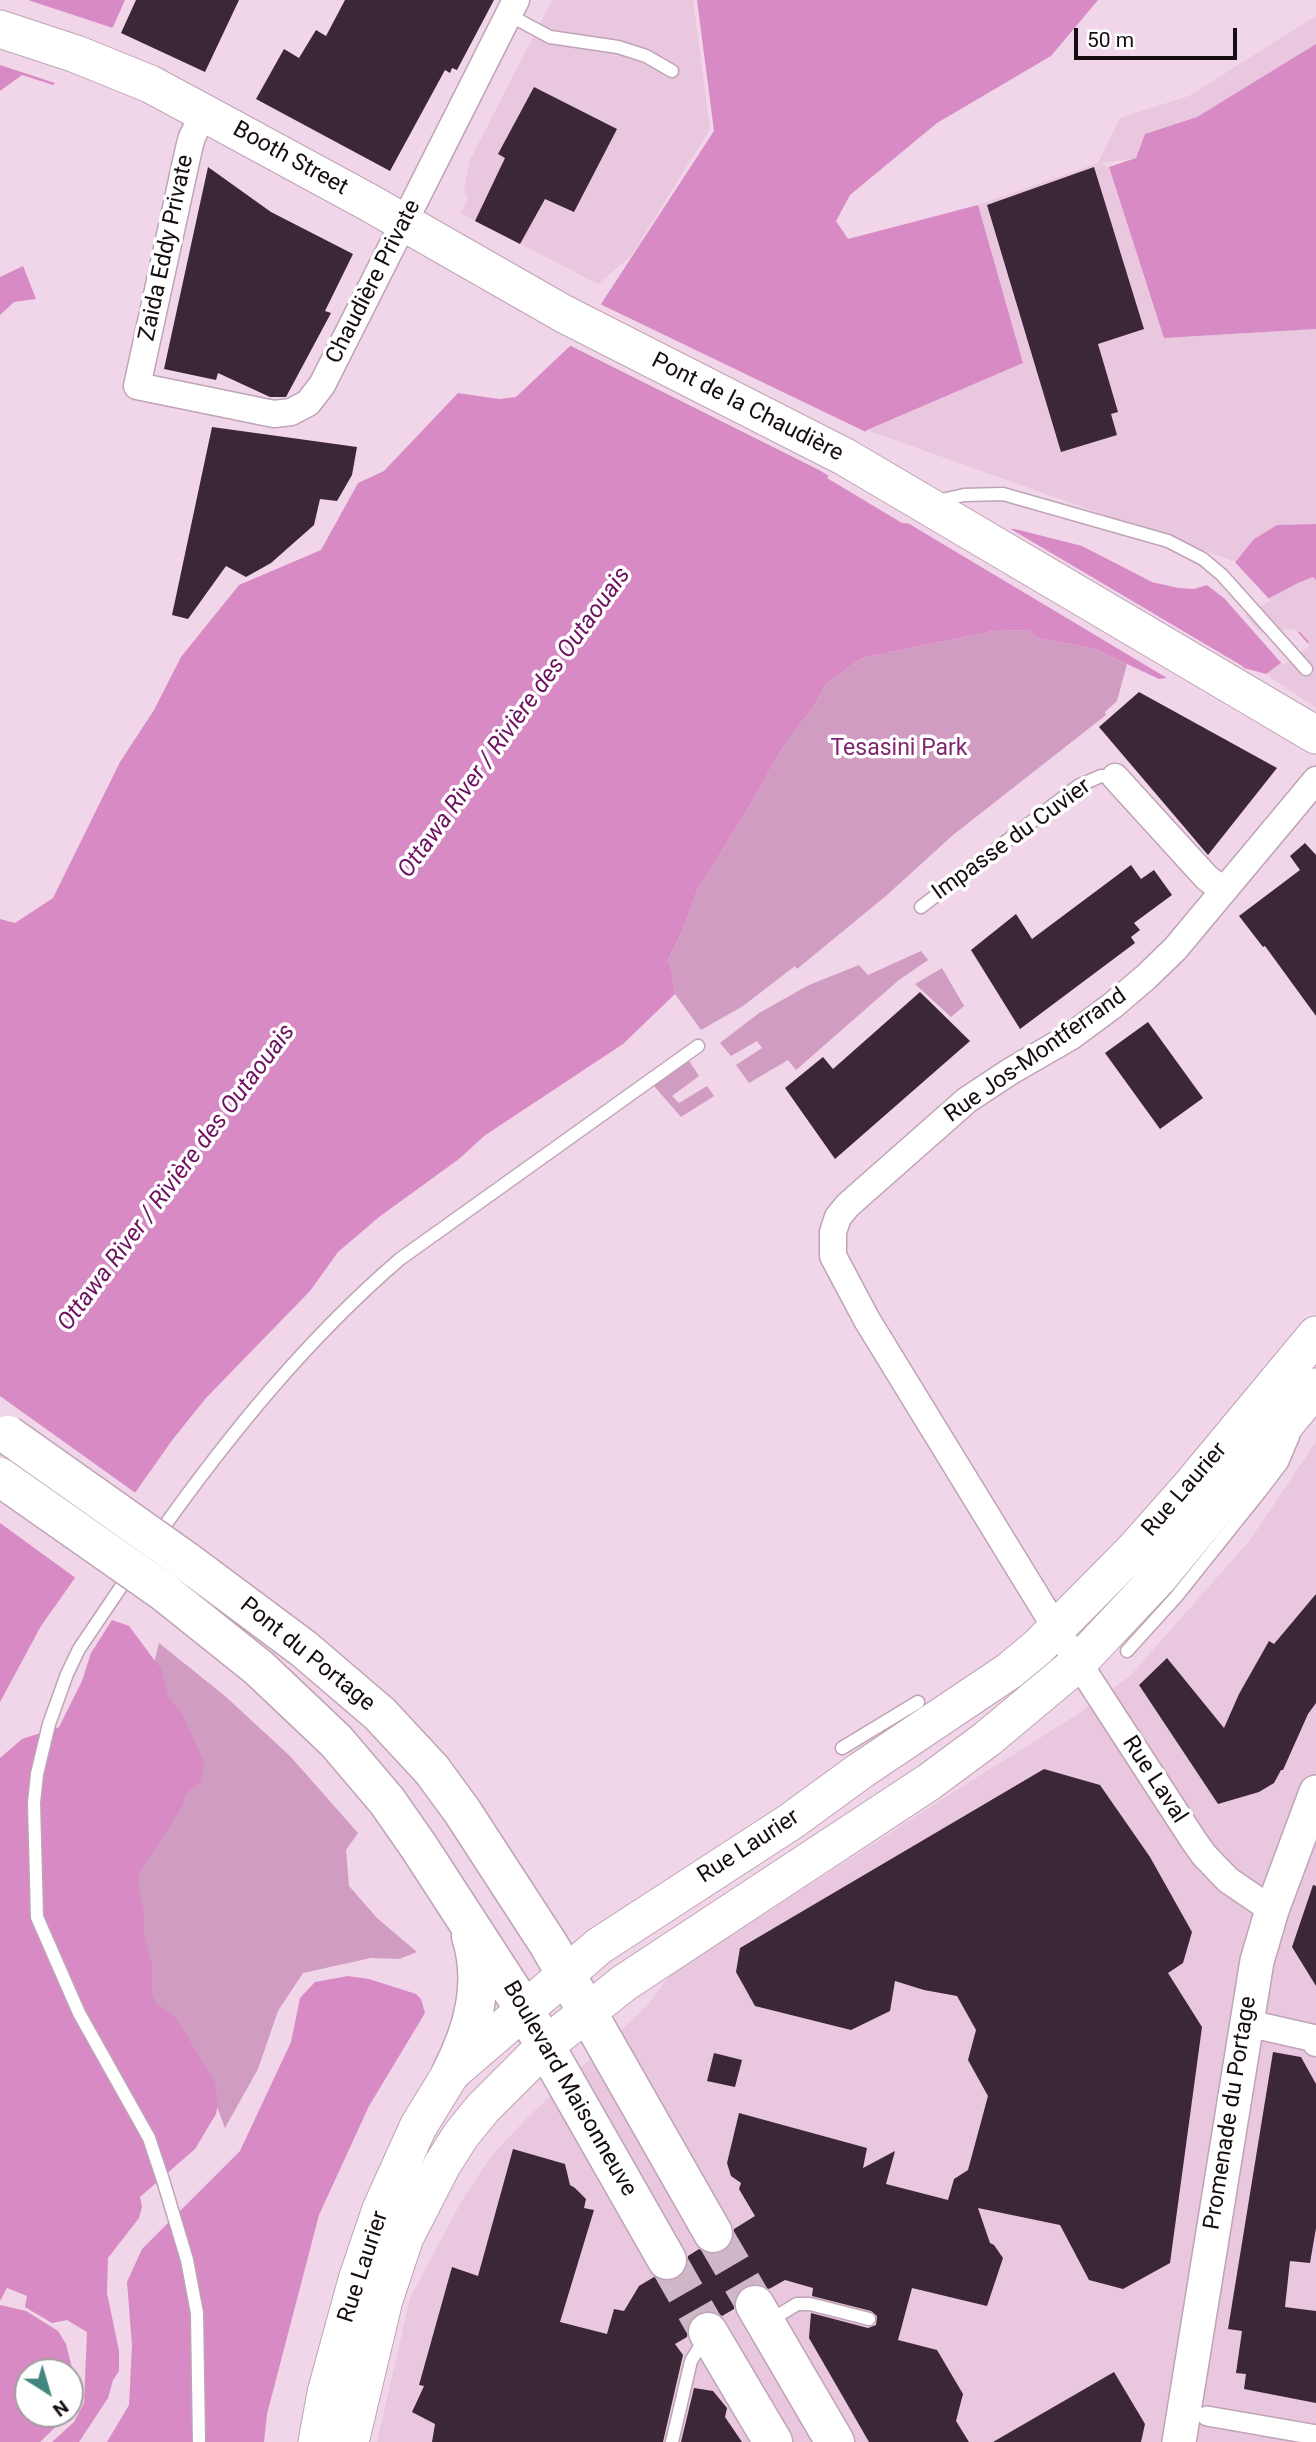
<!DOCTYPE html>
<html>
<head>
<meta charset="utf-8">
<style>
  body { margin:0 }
  #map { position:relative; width:1316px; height:2442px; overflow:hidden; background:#f1d5e8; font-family:Roboto,sans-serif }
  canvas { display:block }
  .north { position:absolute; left:14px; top:2358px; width:70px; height:70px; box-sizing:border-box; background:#fff; border:2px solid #a29ea1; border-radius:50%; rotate:143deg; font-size:19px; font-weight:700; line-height:28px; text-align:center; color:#160d13 }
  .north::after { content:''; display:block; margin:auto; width:24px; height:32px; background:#418780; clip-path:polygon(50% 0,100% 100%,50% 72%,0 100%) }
  .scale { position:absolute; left:1074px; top:28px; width:163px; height:32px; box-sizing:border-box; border:4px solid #160d13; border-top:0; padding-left:9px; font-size:21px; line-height:24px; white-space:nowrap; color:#160d13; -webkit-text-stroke:5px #fff; paint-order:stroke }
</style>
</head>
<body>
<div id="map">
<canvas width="1316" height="2442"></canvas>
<div class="north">N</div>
<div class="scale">50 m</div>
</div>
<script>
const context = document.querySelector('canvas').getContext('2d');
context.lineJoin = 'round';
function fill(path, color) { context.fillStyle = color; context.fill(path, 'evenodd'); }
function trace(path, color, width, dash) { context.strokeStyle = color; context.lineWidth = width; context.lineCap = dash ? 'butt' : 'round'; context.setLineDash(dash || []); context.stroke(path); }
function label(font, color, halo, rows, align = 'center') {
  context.font = font + ' Roboto,sans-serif'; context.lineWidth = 7; context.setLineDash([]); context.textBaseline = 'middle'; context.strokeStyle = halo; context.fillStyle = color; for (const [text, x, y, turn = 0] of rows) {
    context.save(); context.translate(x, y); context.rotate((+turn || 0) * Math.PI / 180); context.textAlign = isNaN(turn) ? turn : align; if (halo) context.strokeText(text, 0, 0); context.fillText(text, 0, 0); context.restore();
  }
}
fill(new Path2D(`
  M552,0H693L710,129L631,256L598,284L460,213L468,199L464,189L470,160Z
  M1316,16V44L1197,117L1145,134L1136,158L1100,163L1109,167L1164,338L1316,329V524L1277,525L1254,539L1236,562L867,430L1023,363L978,205L1098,163L1120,118L1189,96Z
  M1314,577L1316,580V708L1266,674L1257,634L1239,614L1298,583Z
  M1316,1442V2442H377L410,2298L461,2202L492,2155L529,2116L647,2006L670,1975L952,1793L1075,1716L1130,1676L1250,1540Z`), '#e9c7df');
fill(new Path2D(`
  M1029,630L1037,638L1095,649L1127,664L1117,701L1105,712L1106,715L953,835L887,895L797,969L795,966L743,1006L701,1030L675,994L672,971L668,960L683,929L697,891L750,805L783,747L813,707L827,683L862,658L993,631Z
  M921,951L928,960L899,980L796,1070L788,1060L749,1083L736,1065L762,1048L757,1041L731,1056L720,1043L759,1013L809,985L859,965L868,975Z
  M942,968L964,1006L951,1017L915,984Z
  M689,1061L699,1076L672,1096L679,1103L707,1086L714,1096L681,1117L654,1086Z
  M159,1643L225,1696L290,1756L358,1833L346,1850L349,1886L377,1918L417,1952L399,1959L371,1958L303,1973L278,2011L258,2069L225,2128L202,2067L143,1995L130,1880L150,1679Z`), '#d19cc2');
fill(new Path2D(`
  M112,1620L129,1626L161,1669L168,1697L181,1712L204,1762L201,1782L185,1794L183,1805L140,1872L138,1883L144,1913V1934L152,1964V1995L156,2004L173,2015L184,2031L215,2083L218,2103L216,2114L195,2149L140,2197L142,2207L139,2218L108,2258L107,2293L119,2351V2371L113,2380L108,2398L79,2442H52L74,2422L84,2403L87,2332L67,2320L52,2323L25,2307L27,2296L7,2288L0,2301V1758L22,1739L59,1727L82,1681L91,1653Z
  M348,1976L369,1979L416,1994L421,1999L425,2013L369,2106L319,2215L267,2414L264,2442H107L129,2405L132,2345L127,2282L142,2249L240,2151L291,2042L300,1998L315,1982Z`), '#d88ac4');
fill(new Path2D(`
  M30,0H125L113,27L53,85L22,75L0,91V26Z
  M697,0H1098L1051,56L937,123L850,195L836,221L848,239L978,205L1023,363L867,430L827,478L902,523L1015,529L1082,546L1152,582L1178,588L1194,589L1220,581L1254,539L1277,525L1316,524V580L1313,577L1298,583L1239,614L1257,634L1300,632L1309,642L1266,674L1244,668L1159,679L1095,649L1037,638L1029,630L993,631L862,658L827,683L813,707L783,747L750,805L697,891L683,929L668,960L672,971L675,994L623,1044L484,1136L459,1159L379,1217L338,1252L310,1291L206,1398L173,1439L41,1626L0,1702V919L15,923L53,898L120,762L154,710L181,657L239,585L321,550L358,483L384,471L458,393L499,399L516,397L570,346L601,304L714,131Z
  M1316,44V329L1164,338L1109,167L1136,158L1145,134L1197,117Z
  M23,266L36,299L14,302L0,315V277Z
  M0,2305L26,2311L58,2331L66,2344L72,2368V2411L70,2413V2372H28V2414H69L40,2442H0Z`), '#d88ac5');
fill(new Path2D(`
  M26,0H28L116,29L58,84L0,65V22Z
  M598,303L868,433L832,477L904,519L1004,525L1244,667L1241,672L1172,681L819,470L567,344Z
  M1233,560L1271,601L1245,615L1259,631L1295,629L1310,646L1283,665L1224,598L1204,583L1218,578Z
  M0,1396L137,1494L77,1579L0,1523Z`), '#f1d5e8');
fill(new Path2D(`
  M136,0H239L205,72L121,33Z
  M345,0H494L457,70L452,68L450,73L445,70L390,171L256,99L284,49L299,58L316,30L326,36Z
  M534,87L617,129L574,212L545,199L520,244L475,221L505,158L498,154Z
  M208,167L271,212L353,254L325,311L331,313L286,397H270L218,373L216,380L164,369Z
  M1094,167L1144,329L1098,344L1118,412L1111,414L1117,435L1061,452L987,205Z
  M212,427L357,447L352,475L337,501L320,499L314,525L271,563L246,577L226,566L188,619L172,615Z
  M1139,692L1277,768L1208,855L1099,727Z
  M1305,843L1316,855V1016L1265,946L1263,947L1239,916L1300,870L1290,856Z
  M1131,865L1141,879L1154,870L1172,895L1134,923L1140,930L1131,937L1135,943L1020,1029L971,950L1016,914L1032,939Z
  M920,992L970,1041L835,1159L785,1088L823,1057L833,1069Z
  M1148,1022L1203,1098L1160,1129L1105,1053Z
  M1316,1594V1703L1308,1714L1283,1770H1281L1274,1783L1259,1792L1218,1804L1139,1685L1167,1658L1224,1728L1239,1694L1269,1641L1274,1644Z
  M1044,1769L1100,1785L1150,1857L1192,1932L1183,1963L1168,1973L1202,2027L1170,2263L1123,2289L1089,2280L1060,2225L978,2208L990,2243L994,2245L1003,2258L987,2306L912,2288L898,2340L937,2350L963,2394L956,2421L969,2442H869L809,2338L811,2313L868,2328L876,2325L877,2316L871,2311L812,2296L813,2288L785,2280L769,2289L756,2283L745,2286L736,2295L734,2309L722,2316L718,2313L707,2310L696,2314L689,2321L687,2337L675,2344L683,2355L663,2442H432L435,2424L412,2412L424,2386L419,2385L452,2267L478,2276L513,2149L565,2164L570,2185L575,2188L586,2199L584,2208L594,2210L560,2322L607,2334L614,2309L624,2311L639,2286L654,2277L666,2282L678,2279L686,2270L688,2256L699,2249L712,2255L724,2252L732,2243L734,2229L755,2216L739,2189L741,2183L731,2176L727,2163L739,2113L867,2148L863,2168L895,2151L886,2184L948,2200L954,2179L968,2170L988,2096L968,2060L976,2030L957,1996L924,1990L895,1981L890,2011L851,2030L755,2006L736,1972L740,1948Z
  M1313,1885L1316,1886V1986L1292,1947Z
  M1273,2052L1301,2057L1316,2084V2228L1310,2263L1290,2261L1285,2307L1316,2311V2403L1244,2389L1246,2374L1236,2373L1242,2331L1228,2329Z
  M714,2053L742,2060L735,2087L707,2081Z
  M1114,2372L1145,2424L1141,2442H993Z
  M694,2388L713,2391L727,2408L725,2417L742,2442H681Z`), '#3c2736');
trace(new Path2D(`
  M713,2233L755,2305
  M667,2260L708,2332`), '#d0b7c8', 38, [38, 19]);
const service = new Path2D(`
  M509,15L550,37L618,47L646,56L672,71
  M933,502L964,495L1003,494L1168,541L1203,559L1222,575L1306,669
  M921,907L1078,786L1101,776L1115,777
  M158,1535C229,1435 307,1339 400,1259L698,1046
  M131,1572L79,1649L67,1674L49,1724L37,1774L34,1803L37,1917L79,2013L149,2138L163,2180L187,2260L197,2313L199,2442
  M1127,1651L1176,1597L1260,1492L1282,1463L1293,1437
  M842,1748L918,1702
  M769,2321L797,2304H810L869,2319
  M672,2442L691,2361L705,2338`);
const pedestrian = new Path2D(`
  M1207,2416L1316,2435`);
const minor = new Path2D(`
  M204,113L192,137L189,148L137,386L274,414L291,412L308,403L322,385L516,0
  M1115,777L1207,878L1223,890
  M1272,1910L1228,1880L1204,1855L1194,1841L1057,1630L867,1320L833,1256V1232L838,1217L848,1205L967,1100L1011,1071L1070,1037L1112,1006L1146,977L1175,949L1316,780
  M1247,2023L1313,2038L1316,2043`);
const tertiary = new Path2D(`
  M1179,2442L1257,1961L1272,1910L1316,1792`);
const secondary = new Path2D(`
  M0,29L76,54L150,84L204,113L368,202L564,314L845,457L1316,735
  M317,2442L326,2393L357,2280L381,2209L418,2127L451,2073L599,1946L790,1822L860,1771L1009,1671L1038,1647L1135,1549L1189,1488L1316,1335
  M350,2442L384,2300L405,2237L442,2165L461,2135L483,2108L546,2045L624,1983L929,1782L987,1739L1078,1663L1160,1576L1316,1387`);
const primary = new Path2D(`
  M186,1561L304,1649L380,1714L432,1770L462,1811L549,1945L713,2233
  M164,1592L259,1668L336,1741L387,1801L419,1847L524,2009L667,2260
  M451,2073C473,2030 486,1984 471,1936
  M755,2305L835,2442
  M708,2332L773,2442`);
trace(service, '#bea4b6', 15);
trace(pedestrian, '#bea4b6', 22);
trace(minor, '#bea4b6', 29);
trace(tertiary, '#bea4b6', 36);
trace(secondary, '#bea4b6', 39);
trace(primary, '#bea4b6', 41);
trace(service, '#fff', 12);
trace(pedestrian, '#fff', 19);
trace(minor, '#fff', 26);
trace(tertiary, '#fff', 33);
trace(secondary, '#fff', 37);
trace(primary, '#fff', 38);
const primaryBridge = new Path2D(`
  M8,1435L186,1561
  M0,1477L164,1592`);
trace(primaryBridge, '#bea4b6', 41, []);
trace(primaryBridge, '#fff', 38);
label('23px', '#160d13', '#fff', [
  ["Booth Street",290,159,29],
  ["Zaida Eddy Private",167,248,-78],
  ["Chaudière Private",374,282,-63],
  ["Pont de la Chaudière",747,408,27],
  ["Impasse du Cuvier",1012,840,-36],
  ["Rue Jos-Montferrand",1036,1056,-35],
  ["Rue Laurier",1185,1490,-49],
  ["Pont du Portage",307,1655,39],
  ["Rue Laval",1154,1780,57],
  ["Rue Laurier",749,1847,-33],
  ["Boulevard Maisonneuve",569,2089,60],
  ["Promenade du Portage",1231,2113,-81],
  ["Rue Laurier",364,2267,-72]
]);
label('23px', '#80266f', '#fff', [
  ["Tesasini Park",899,749]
]);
label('italic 24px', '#6f125f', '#fff', [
  ["Ottawa River / Rivière des Outaouais",515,723,-54],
  ["Ottawa River / Rivière des Outaouais",177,1178,-53]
]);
</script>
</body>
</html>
